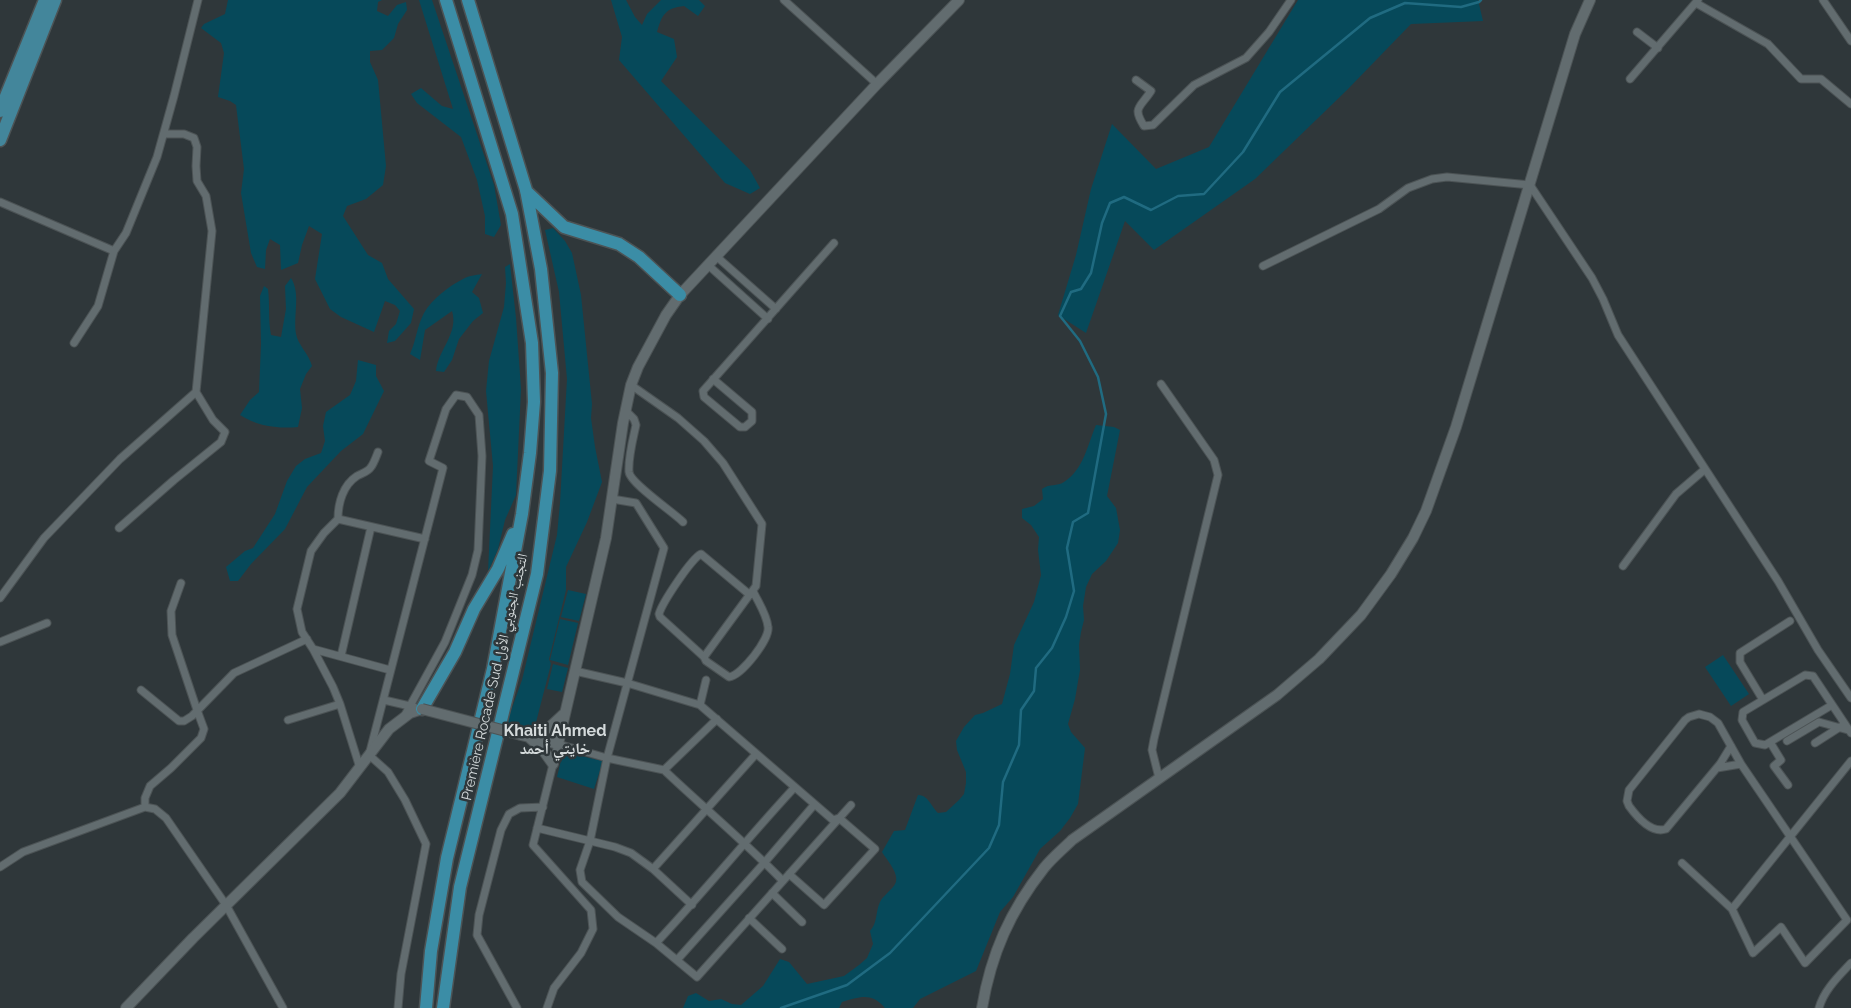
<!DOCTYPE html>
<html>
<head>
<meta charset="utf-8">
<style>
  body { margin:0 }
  canvas { display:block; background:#2f373a }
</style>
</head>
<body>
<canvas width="1851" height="1008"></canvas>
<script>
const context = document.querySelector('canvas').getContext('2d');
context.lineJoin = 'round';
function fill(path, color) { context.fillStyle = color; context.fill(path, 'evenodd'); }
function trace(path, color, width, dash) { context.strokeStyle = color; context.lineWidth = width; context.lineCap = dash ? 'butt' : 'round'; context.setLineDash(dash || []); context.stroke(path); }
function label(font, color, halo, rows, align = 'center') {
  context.font = font + ' Raleway,"Noto Naskh Arabic",sans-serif'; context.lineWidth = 5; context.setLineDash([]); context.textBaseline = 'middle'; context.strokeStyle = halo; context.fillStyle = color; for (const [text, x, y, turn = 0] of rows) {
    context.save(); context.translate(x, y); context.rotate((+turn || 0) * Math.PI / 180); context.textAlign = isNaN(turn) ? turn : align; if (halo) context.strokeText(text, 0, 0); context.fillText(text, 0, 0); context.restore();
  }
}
fill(new Path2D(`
  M228,0H382L378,2L377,11L388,16L397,5L406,2L407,10L398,24L394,38L382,50L370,51V62L378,80L386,166L383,185L366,199L347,206L343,216L368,255L382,263L388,279L414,309L411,323L395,341L387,343L389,331L396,324L400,311L395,305L385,301L374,332L341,317L330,309L315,279L322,234L309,226L302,245L298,263L281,270L280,245L270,239L266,250L265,269L257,267L251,253L241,193L244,169L236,105L230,101L218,97L224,53L221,43L201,28L204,24L225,14Z
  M419,0H432L494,185L501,225L494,237L485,234V216L477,180L461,137L417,103L411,94L421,88L442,106L453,109Z
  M611,0H626L635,17L642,25L647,14L661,0H699L705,6L698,16L684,6C665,8 662,15 657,32L674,39L677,57L661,81L750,170L760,188L750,194L725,183L619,60L622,37Z
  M1298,0H1478L1483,21L1411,24L1347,90L1255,179L1154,250L1125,221L1086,333L1058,315L1076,255L1091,189L1112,124L1156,169L1209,147Z
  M553,228L565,241L572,253L581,295L592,404L591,418L595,447L602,482L587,522L566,567V590L549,659L551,664L533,734L506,725L522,680L557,535L560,503L567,379L559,292L545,230Z
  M510,264L516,318L521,389L516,495L505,520L498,549L488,572L493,466L486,391L489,361L504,307L506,283L505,267Z
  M482,274L472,292L479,298L483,313L473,321L459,339L452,360L444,372L436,371C438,350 459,333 452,311L425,330L420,360L410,354C416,341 417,326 424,313C432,299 449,286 463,279C468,276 476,275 482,274Z
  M291,278C301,294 293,315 296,334C298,345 309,354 312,366L306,374L300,389L302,408L298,427C278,429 257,426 240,415L250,400L259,392L261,344L260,296L264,286L268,289C270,305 268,320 271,335L281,337L286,309L285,286Z
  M358,360L376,365V376L384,391L363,434L341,451L307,487L285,529L251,564L238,581H230L226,567L245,551L253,548L275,514L287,481L296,466L305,459L321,453L325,441L323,426L326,412L350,395L356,381Z
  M1096,425L1114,427L1120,430L1107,496L1116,508L1120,530L1118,543L1106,561L1092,574L1086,587L1083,606L1084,620L1081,632L1079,645L1080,670L1075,699L1068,724L1071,732L1085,748L1078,804L1070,818L1060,831L1040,849L1013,897L1000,912L976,971L920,999L913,1008H885C871,992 860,997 842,1002L839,1008H683L688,996L696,993L709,1001L721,999L732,1004L741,1005L763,986L780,959L789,962L807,984L844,976L859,965L867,958L873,944L870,931C878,922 875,913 880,902C883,896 889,892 893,887C903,877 888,862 882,852L894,831L905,830L918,795C928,795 931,806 938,813L946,812L959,800L964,794L966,783V772L957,750L956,741L964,727L975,715L983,713L1002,704L1010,674L1014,645L1034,602L1041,575L1038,550L1039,537L1031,525L1022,518V509L1034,506L1043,499L1042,489C1050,483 1057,487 1064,482C1084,469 1087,446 1096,425Z
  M568,590L586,594L579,621L561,617Z
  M560,619L578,623L568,665L550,660Z
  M1723,655L1749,694L1731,706L1705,667Z
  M553,664L568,668L562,692L547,689Z
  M563,752L603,761L594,789L557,777Z`), '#06495a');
trace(new Path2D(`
  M781,1008L847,985L890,953L989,848L999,825L1003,782L1019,745L1021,710L1034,691L1036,668L1052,648L1066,617L1074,591L1067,548L1073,522L1088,513L1106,414L1098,377L1080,341L1060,316L1071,292L1081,289L1091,273L1102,223L1110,203L1124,197L1151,210L1178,196L1204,194L1243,152L1280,92L1370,18L1405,3L1461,7L1479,2L1481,0`), '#206b81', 2.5);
const minor = new Path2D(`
  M784,0L877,84
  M1823,0L1851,41
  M1696,3L1768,44L1801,79H1821L1851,104
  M1637,32L1658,48
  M1630,79L1698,0
  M1136,80L1151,91C1140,108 1132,107 1144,126L1153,125L1194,85L1246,58L1269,32L1291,0
  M0,202L114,251
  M716,256L776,309
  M708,265L768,319
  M1263,266L1379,209L1408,188L1432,179L1447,177L1530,185L1592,278L1603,299L1618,335L1778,581L1818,650L1851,698
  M74,343L98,306L114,251L126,233L157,157L174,96L198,0
  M713,379L752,412V421L745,427H740L704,397L703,391L834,243
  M631,385L678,418L704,441L723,463L762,524L756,586L704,657L706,661L729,677C742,675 770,639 768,627C767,615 758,602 753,591
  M625,410L634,419L636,425C633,439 628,457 629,472C630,483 673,512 683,522
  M612,499L636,503L664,548L607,758L590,841L580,870L582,882L618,917L656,943L697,977L851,805
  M338,519C338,503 343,485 357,476C362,473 368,472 371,467C374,463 376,457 378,452
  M119,528L174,480L221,442L225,432L213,420L196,392L212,231L206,196L197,181L196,166L197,147L194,138L184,134H165
  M1623,566L1676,494L1704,470
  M0,598L44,538L120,459L196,392
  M0,642L47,623
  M313,649L333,687L340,704L360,768
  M341,656L371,527
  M704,657L660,617L659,614C662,603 691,559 701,554L750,595
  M390,670L313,649L302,632L297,609L311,551L324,533L338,519L425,539
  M575,671L627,683L700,705L833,820L839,818L875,849L824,905L789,874
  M141,690L179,721H184L192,716L234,673L307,639
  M384,700L414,707
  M1763,700L1740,662V653L1790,621
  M700,705L706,680
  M1832,705L1765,745L1755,743L1742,720L1743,712L1805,675L1813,676L1851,733
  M288,720L340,704
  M1787,741L1819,722L1848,730
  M1770,742L1781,760L1774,766L1788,785
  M1815,743L1840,727
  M1717,768L1741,764
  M664,770C703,807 745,842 783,881
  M1159,778L1152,750L1154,739L1218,475L1214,460L1161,384
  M145,807V798L150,786L171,768L201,738L204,729L197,710L172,635L171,611L181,583
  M537,828L615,847L631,853L653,869L692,905
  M1682,863L1732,909L1753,953L1781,927L1805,963L1847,920L1741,764L1718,723L1710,717L1699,714L1689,717L1685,720L1629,790L1627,801L1629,806C1637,817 1651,834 1666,829L1720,764L1731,746
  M0,867L23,852L145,807L155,809L166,818L226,905L283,1008
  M653,869L756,754
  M772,893L802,922
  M1732,909L1851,761
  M749,918L782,949
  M656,943C703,893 747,839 794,788
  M677,960L765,862L814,805
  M398,1008L401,974L426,844L405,800L388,772L369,755L443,468L429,461L446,409L456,395L467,397L479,415L482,456L478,550L472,575L445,642L405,715
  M517,1008L477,935L479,915L501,830L509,814L520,808L543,807
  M547,1008L554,988L581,953L593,929L591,910L533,845L558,744L607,758L664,770L717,719
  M1819,1008C1824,990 1838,977 1851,963`);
const secondary = new Path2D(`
  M521,735L558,744L606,538L623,423L631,385L638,367L666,315L680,295L708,265L877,84L959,0
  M553,764L543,750L530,738L550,727L565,713
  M126,1008L193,938L340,793L389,729L410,713L422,709
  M982,1008C991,954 1010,911 1044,868C1052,858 1063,849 1072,840L1277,695L1319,659L1361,615L1391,574L1413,538L1426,511L1456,427L1575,34L1590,0`);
const trunk = new Path2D(`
  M0,111L45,0
  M0,140L55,0`);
const motorway = new Path2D(`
  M526,191L564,227L619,244L639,257L680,295
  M422,709L455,652L474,609L498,569L513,534
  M426,1008L431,951L447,858L493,669L522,514L530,453L534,402L532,343L512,214L446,0
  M443,1008L460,887L537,574L550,471L552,373L541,269L526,190L468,0`);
trace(minor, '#4c5355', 9);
trace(secondary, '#4c5355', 12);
trace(trunk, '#4c5355', 15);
trace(motorway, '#4c5355', 15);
trace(minor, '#626c6f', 7);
trace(secondary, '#626c6f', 10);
trace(trunk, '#43869b', 12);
trace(motorway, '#3b8da6', 12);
const secondaryBridge = new Path2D(`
  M422,709L521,735`);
trace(secondaryBridge, '#4c5355', 12, []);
trace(secondaryBridge, '#626c6f', 10);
label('14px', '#d4dadb', '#2f373a', [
  ["Première Rocade Sud التجنب الجنوبي الأول",495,677,-77]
]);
label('bold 16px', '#d4dadb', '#2f373a', [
  ["Khaiti Ahmed",555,731],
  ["خايتي أحمد",555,749]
]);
</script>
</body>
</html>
